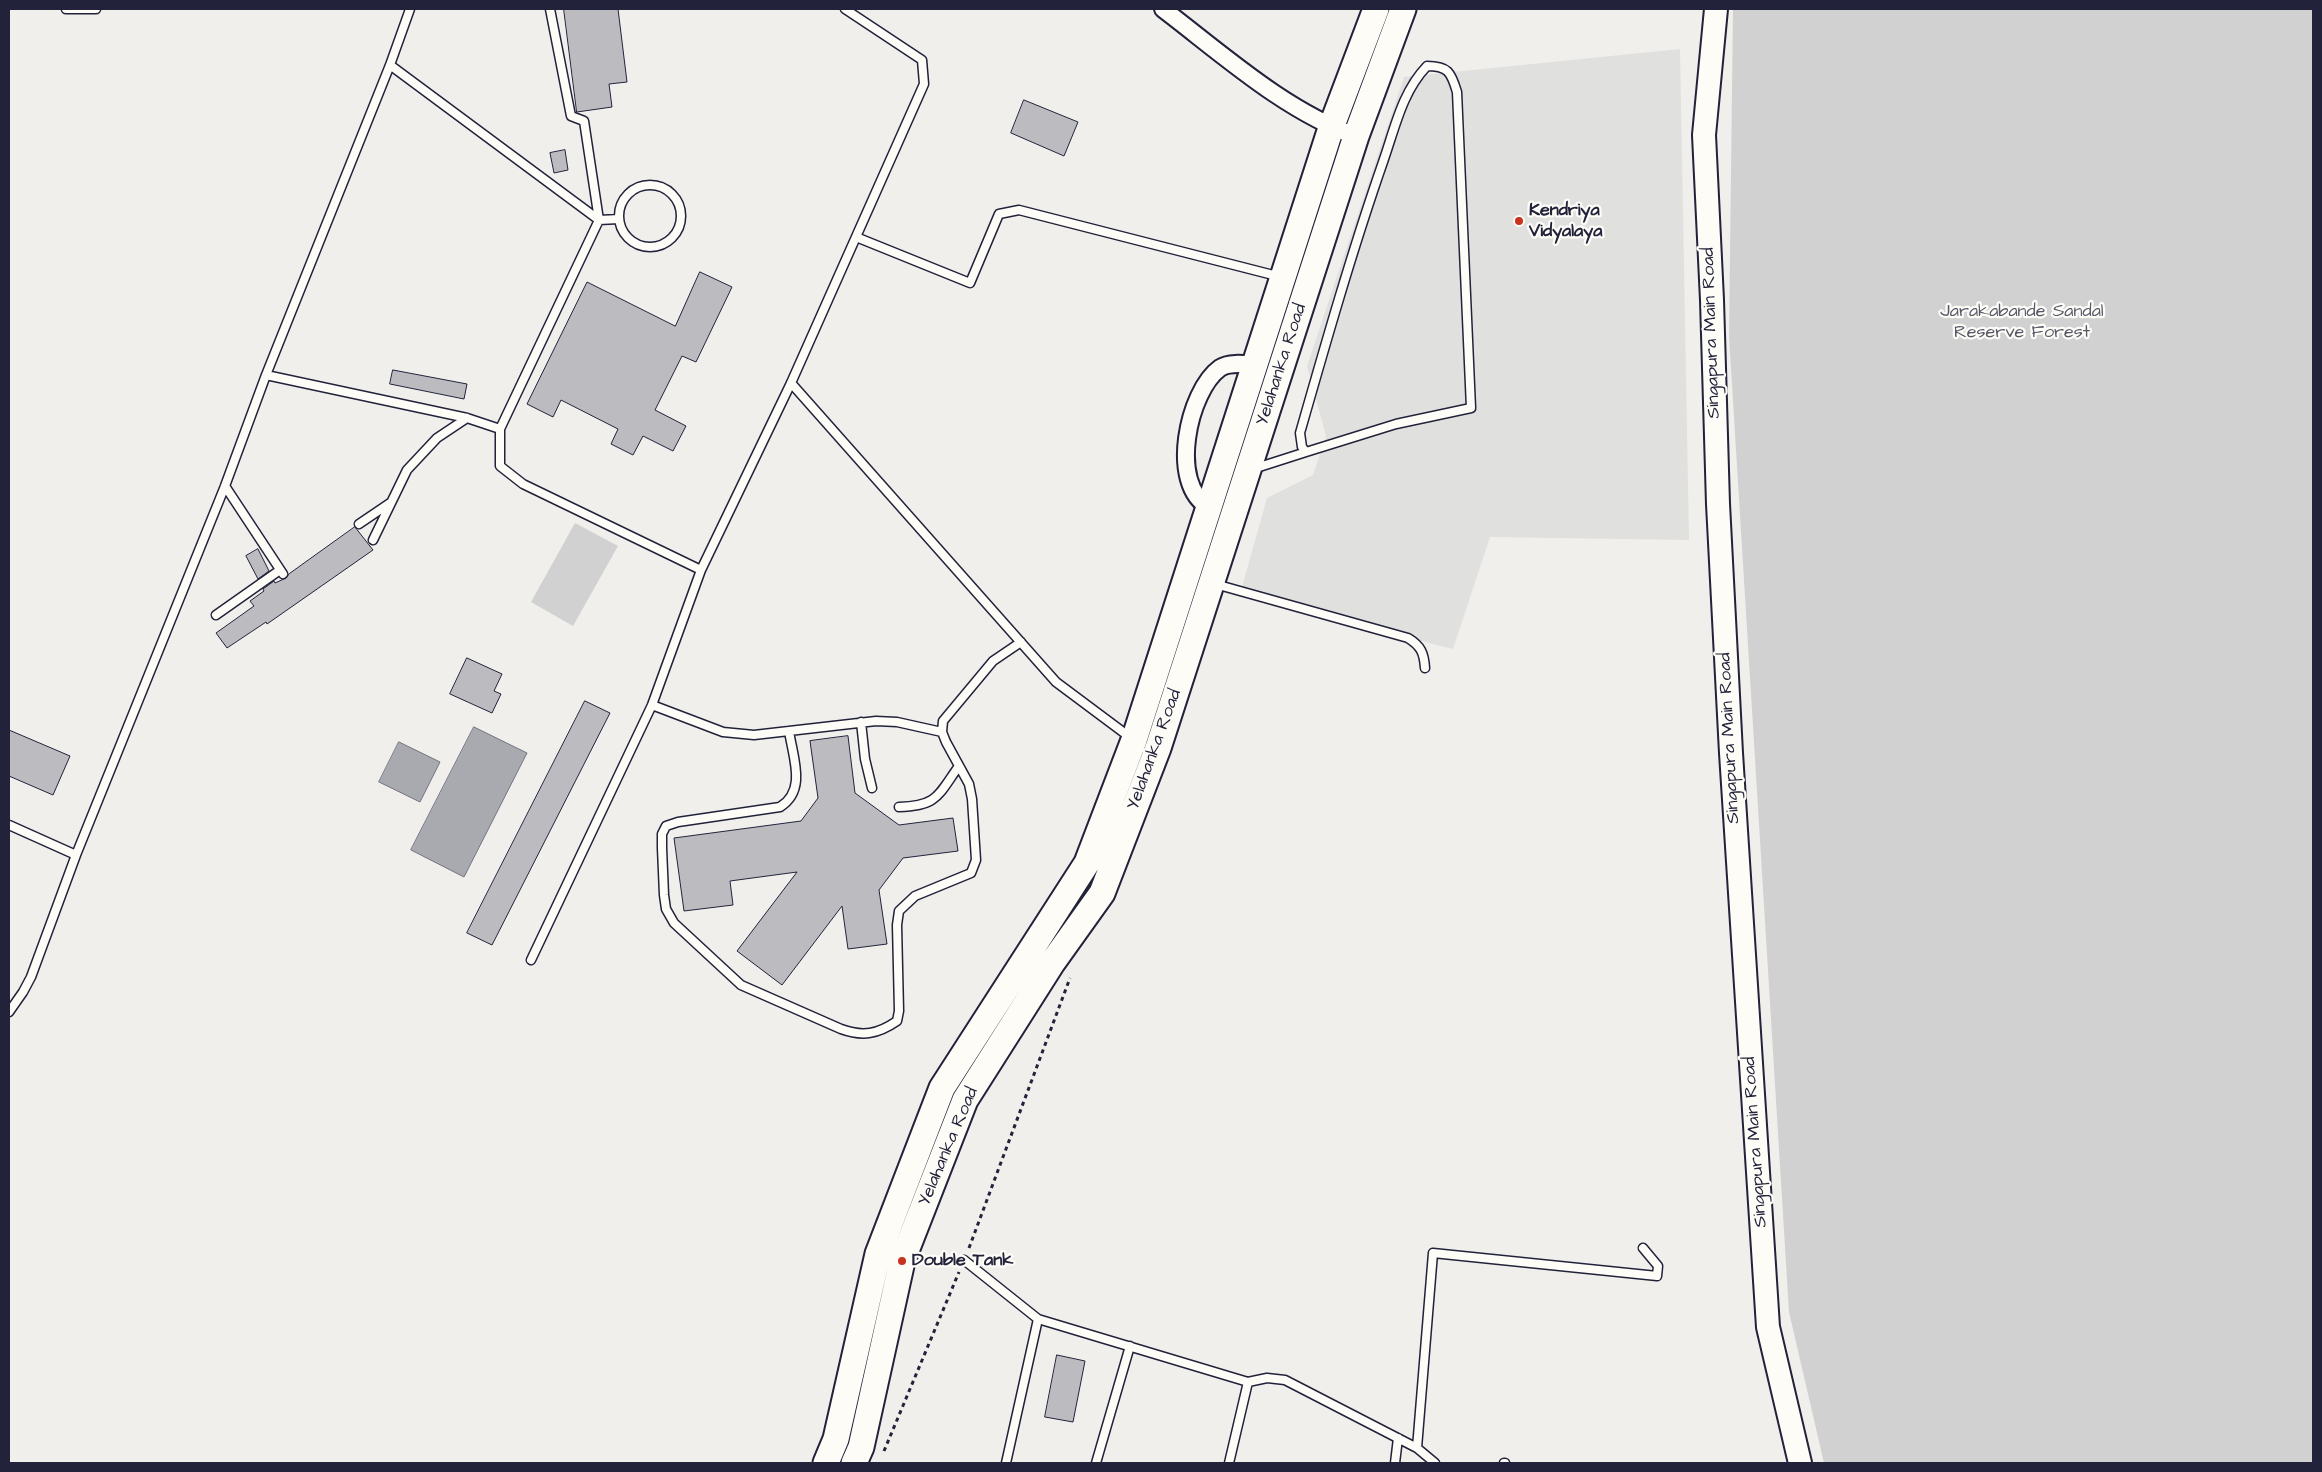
<!DOCTYPE html>
<html>
<head>
<meta charset="utf-8">
<style>
  body { margin:0 }
  #map { position:relative; width:2322px; height:1472px; overflow:hidden; background:#f0efec; font-family:"Architects Daughter",sans-serif }
  canvas { display:block }
  .frame { position:absolute; inset:0; border:10px solid #22223b; pointer-events:none }
</style>
</head>
<body>
<div id="map">
<canvas width="2322" height="1472"></canvas>
<div class="frame"></div>
</div>
<script>
const context = document.querySelector('canvas').getContext('2d');
context.lineJoin = 'round';
function fill(path, color) { context.fillStyle = color; context.fill(path, 'evenodd'); }
function trace(path, color, width, dash) { context.strokeStyle = color; context.lineWidth = width; context.lineCap = dash ? 'butt' : 'round'; context.setLineDash(dash || []); context.stroke(path); }
function label(font, color, halo, rows, align = 'center') {
  context.font = font + ' "Architects Daughter",sans-serif'; context.lineWidth = 4.5; context.setLineDash([]); context.textBaseline = 'middle'; context.strokeStyle = halo; context.fillStyle = color; for (const [text, x, y, turn = 0] of rows) {
    context.save(); context.translate(x, y); context.rotate((+turn || 0) * Math.PI / 180); context.textAlign = isNaN(turn) ? turn : align; if (halo) context.strokeText(text, 0, 0); context.fillText(text, 0, 0); context.restore();
  }
}
fill(new Path2D(`
  M1680,49L1689,540L1490,537L1453,649L1240,594L1267,498L1313,475L1326,436L1307,366L1404,77Z`), '#e0e0df');
fill(new Path2D(`
  M1733,9H2313V1463H1824L1789,1312L1729,336Z
  M575,523L618,546L573,626L531,602Z`), '#d2d1d1');
const water = new Path2D(`
  M474,727L527,753L464,877L411,850Z
  M399,742L440,762L420,802L379,782Z`);
fill(water, '#a9a9b0');
trace(water, '#737381', 1);
const building = new Path2D(`
  M564,9H618L627,82L609,84L612,107L577,112Z
  M1024,100L1078,122L1064,156L1011,133Z
  M565,150L568,170L554,173L550,153Z
  M700,272L732,287L696,362L682,356L655,410L686,426L673,451L643,436L633,455L611,444L618,429L561,400L553,417L527,404L587,282L675,326Z
  M393,370L467,384L464,399L390,384Z
  M355,527L373,550L267,624L266,622L227,648L216,633L254,606L250,601L264,591L263,589L274,581L275,583L286,578L289,574Z
  M258,549L269,571L258,579L246,556Z
  M467,658L502,674L494,691L501,694L492,713L450,694Z
  M585,701L610,713L492,945L467,933Z
  M9,730L70,756L53,795L9,776Z
  M848,736L855,793L899,825L953,818L958,851L903,858L879,890L887,944L848,949L842,906L782,985L737,951L797,872L730,881L733,905L684,911L674,838L801,821L818,798L810,741Z
  M1057,1355L1085,1361L1073,1422L1045,1417Z`);
fill(building, '#bcbcc0');
trace(building, '#22223b', 1);
const lane = new Path2D(`
  M66,9H96
  M550,9L571,116L584,121L599,220L500,429V466L523,484L701,570
  M390,65L599,220L619,219
  M1427,66C1448,66 1451,72 1457,92L1471,408L1396,424L1306,452L1302,447L1300,433C1326,342 1352,251 1383,162C1395,128 1402,92 1427,66Z
  M619 216a31 31 0 1 1 62 0a31 31 0 1 1-62 0Z
  M856,237L970,283L999,214L1019,210L1281,277
  M266,375L467,418L500,429
  M791,383L1056,682L1131,738
  M1253,469L1306,452
  M225,486L283,574
  M359,524L390,503
  M373,540L407,470L437,438L467,418
  M1215,584L1408,638C1421,646 1424,653 1425,668
  M216,615L280,570
  M652,705L723,732L754,735L789,731C793,758 807,790 780,807L678,822L666,826L662,834V848L664,895L666,909L674,923L741,985L841,1029C863,1037 878,1034 897,1021L899,1011L897,925L899,911L915,896L971,873L976,860L972,799L969,784L946,742L942,732L943,721L993,661L1021,642
  M861,722L865,759L872,788
  M789,731L876,721L897,722L942,732
  M899,807C938,806 938,795 959,766
  M9,825L76,855
  M531,960L652,705L701,570L791,383L924,84L922,60L845,9
  M9,1012L23,992L31,977L76,855L225,486L266,375L390,65L410,9
  M964,1260L1038,1319L1248,1382L1267,1378L1285,1380L1417,1448L1433,1253L1657,1276L1658,1266L1643,1248
  M1417,1448L1435,1463
  M1006,1463L1038,1319
  M1096,1463L1130,1346
  M1229,1463L1248,1382
  M1395,1463L1398,1438
  M1504,1463H1505`);
const street = new Path2D(`
  M1163,9C1221,53 1286,112 1356,136
  M1209,507C1168,485 1188,391 1220,368C1229,362 1244,364 1254,365`);
const secondary = new Path2D(`
  M1716,9L1704,135L1712,300L1718,504L1731,753L1768,1327L1800,1463`);
const primary = new Path2D(`
  M826,1463L836,1439L878,1254L942,1088L1087,863L1134,740L1331,128L1376,9
  M854,1463L861,1447L902,1261L965,1100L1052,963L1102,893L1158,748L1356,136L1403,9`);
trace(lane, '#22223b', 11);
trace(street, '#22223b', 20);
trace(secondary, '#22223b', 26);
trace(primary, '#22223b', 29);
trace(new Path2D(`
  M969,1248L1070,978
  M884,1451L959,1272`), '#22223b', 3, [4, 4]);
trace(lane, '#fdfcf7', 8);
trace(street, '#fdfcf7', 16);
trace(secondary, '#fdfcf7', 22);
trace(primary, '#fdfcf7', 25);
for (const [x, y, r, color] of [
  [1519,221,5,"#c8321e"],
  [902,1261,5,"#c8321e"]
]) { const dot = new Path2D(); dot.arc(x, y, r, 0, 2 * Math.PI); context.fillStyle = color; context.fill(dot); trace(dot, '#fdfcf7', 2); }
label('bold 18px', '#22223b', '#fdfcf7', [
  ["Kendriya",1529,211],
  ["Vidyalaya",1529,232],
  ["Double Tank",912,1261]
], 'left');
label('18px', '#575768', '#fdfcf7', [
  ["Jarakabande Sandal",2022,312],
  ["Reserve Forest",2022,333]
]);
label('18px', '#22223b', '#fdfcf7', [
  ["Singapura Main Road",1712,333,-92],
  ["Yelahanka Road",1282,365,-72],
  ["Singapura Main Road",1730,738,-93],
  ["Yelahanka Road",1155,750,-70],
  ["Singapura Main Road",1756,1142,-94],
  ["Yelahanka Road",949,1147,-67]
]);
</script>
</body>
</html>
